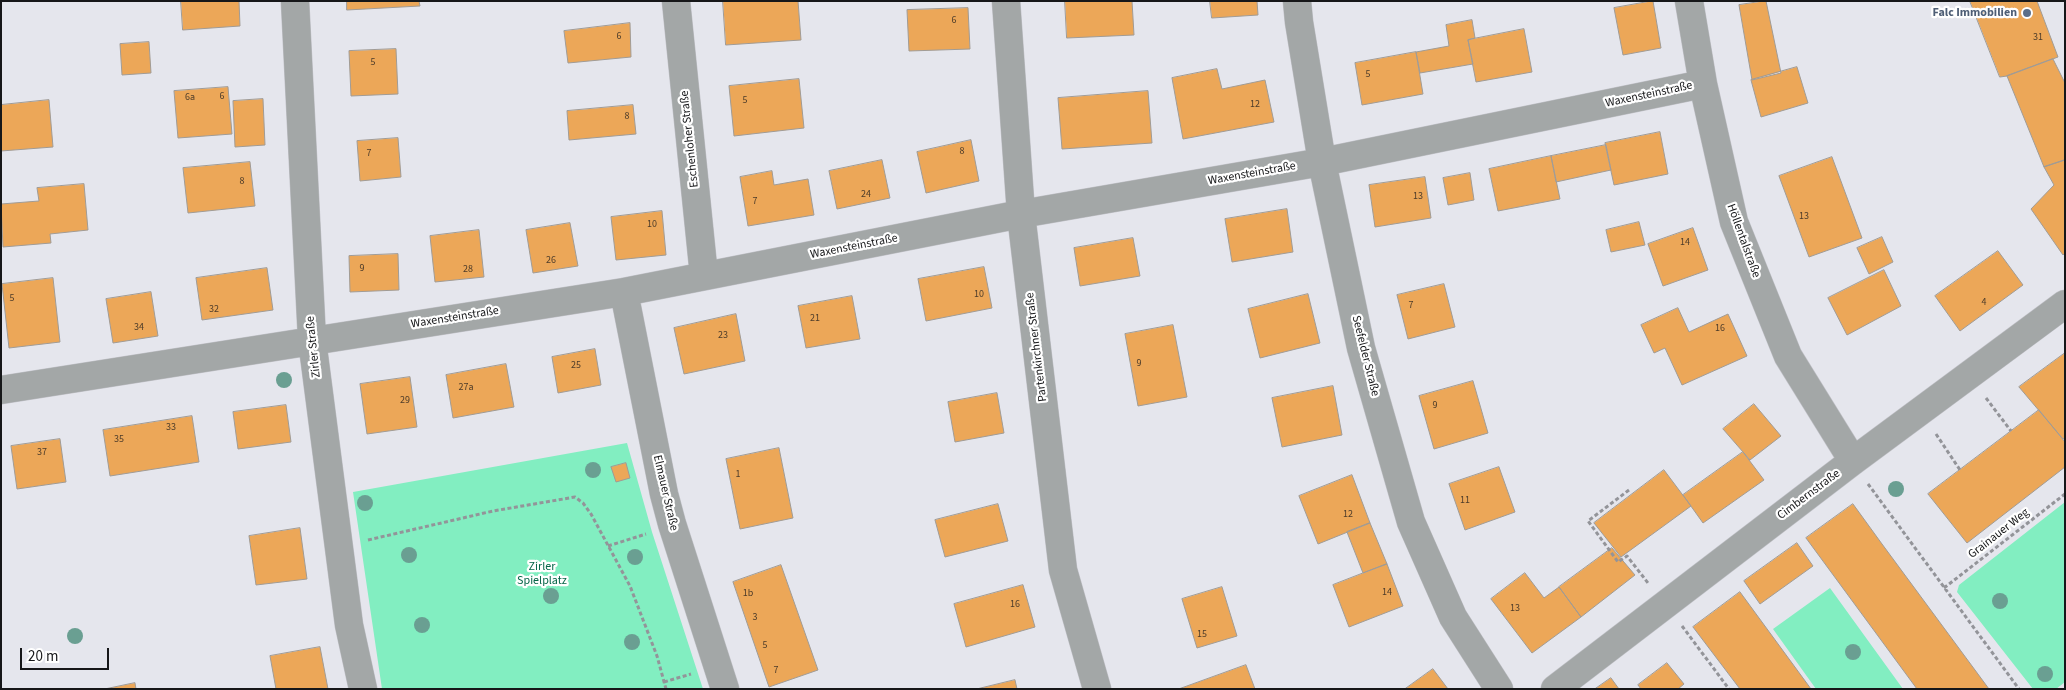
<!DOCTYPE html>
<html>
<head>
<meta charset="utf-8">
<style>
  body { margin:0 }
  #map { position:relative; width:2066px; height:690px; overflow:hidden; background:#e5e6ed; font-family:"Source Sans 3",sans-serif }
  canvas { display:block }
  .frame { position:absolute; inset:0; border:2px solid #161719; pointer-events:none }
  .scale { position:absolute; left:20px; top:648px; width:89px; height:22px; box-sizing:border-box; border:2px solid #161719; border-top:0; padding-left:6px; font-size:15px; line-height:18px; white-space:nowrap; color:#161719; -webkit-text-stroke:4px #fff; paint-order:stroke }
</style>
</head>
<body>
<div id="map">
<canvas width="2066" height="690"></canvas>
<div class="frame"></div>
<div class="scale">20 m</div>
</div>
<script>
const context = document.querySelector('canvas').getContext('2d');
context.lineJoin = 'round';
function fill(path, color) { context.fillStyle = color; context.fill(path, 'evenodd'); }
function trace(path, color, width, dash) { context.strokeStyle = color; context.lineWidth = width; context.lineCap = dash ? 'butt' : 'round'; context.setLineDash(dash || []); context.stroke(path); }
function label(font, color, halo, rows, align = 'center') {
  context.font = font + ' "Source Sans 3",sans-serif'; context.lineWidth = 4.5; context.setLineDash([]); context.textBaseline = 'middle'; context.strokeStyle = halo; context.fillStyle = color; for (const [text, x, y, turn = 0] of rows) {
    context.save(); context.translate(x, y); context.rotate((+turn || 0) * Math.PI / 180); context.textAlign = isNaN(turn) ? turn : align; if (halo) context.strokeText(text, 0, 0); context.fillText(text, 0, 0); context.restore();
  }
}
fill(new Path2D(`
  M627,443L652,532L703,689H382L353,492Z
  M2065,502V682L2056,689H2033L1957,592L1959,585Z
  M1830,588L1903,689H1816L1773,629Z`), '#82eec1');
const building = new Path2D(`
  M181,1H239L240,26L183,30Z
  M347,1H419L420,6L347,10Z
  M723,1H798L801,40L726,45Z
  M1065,1H1132L1134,35L1067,38Z
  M1210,1H1257L1258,15L1212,18Z
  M1653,1L1661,48L1623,55L1614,8Z
  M1766,1L1781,73L1752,80L1739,5Z
  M1970,1H2037L2058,57L2007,76L2000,77Z
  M968,8L970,49L909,51L907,10Z
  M1472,20L1475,38L1468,40L1473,64L1420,73L1416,52L1449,46L1446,25Z
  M630,23L631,57L568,63L564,31Z
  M1524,29L1532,72L1476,82L1468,40Z
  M149,42L151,73L122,75L120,44Z
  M396,49L398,94L351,96L349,51Z
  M1416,52L1423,94L1362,105L1355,63Z
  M2053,59L2065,83V160L2044,167L2007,76Z
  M1797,67L1808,103L1761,117L1751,80Z
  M1217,69L1222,89L1265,80L1274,122L1183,139L1172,78Z
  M799,79L804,128L734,136L729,86Z
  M228,87L232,134L178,138L174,91Z
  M1148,91L1152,143L1062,149L1058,98Z
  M263,99L265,145L235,147L233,101Z
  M49,100L53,147L1,151V105Z
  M633,105L636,134L569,140L567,111Z
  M1660,132L1668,174L1614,185L1605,143Z
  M398,138L401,177L360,181L357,141Z
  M971,140L979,181L926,193L917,152Z
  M1606,145L1611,170L1556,182L1551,156Z
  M1551,156L1560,199L1498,211L1489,169Z
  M1832,157L1862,238L1809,257L1779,176Z
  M882,160L890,198L837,209L829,171Z
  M2065,160V253L2063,255L2031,209L2054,185L2044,167Z
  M250,162L255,206L188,213L183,168Z
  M772,171L774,185L808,179L814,215L748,226L740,177Z
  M1470,173L1474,200L1448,205L1443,178Z
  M1425,177L1431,218L1375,227L1369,185Z
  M84,184L88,230L50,234L51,243L3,247L1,204L39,201L37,188Z
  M1287,209L1293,252L1232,262L1225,219Z
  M662,211L666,255L616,260L611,217Z
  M1639,222L1645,245L1611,252L1606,230Z
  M570,223L578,266L533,273L526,230Z
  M1693,228L1708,270L1663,286L1648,244Z
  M479,230L484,277L435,282L430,236Z
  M1882,237L1893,262L1869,274L1857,248Z
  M1133,238L1140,276L1080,286L1074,248Z
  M1998,251L2023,285L1960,331L1935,296Z
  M398,254L399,290L350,292L349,256Z
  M984,267L992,308L926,321L918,279Z
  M267,268L273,310L202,320L196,278Z
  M1884,270L1901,306L1847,335L1828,298Z
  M53,278L60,342L9,348L2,284Z
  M1444,284L1455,327L1408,339L1397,295Z
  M151,292L158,336L113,343L106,299Z
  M1308,294L1320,343L1260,358L1248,309Z
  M852,296L860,339L806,348L798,306Z
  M1678,308L1689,332L1728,314L1747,356L1682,385L1665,348L1654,353L1641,325Z
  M736,314L745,361L684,374L674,328Z
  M1173,325L1187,397L1138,406L1125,334Z
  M595,349L601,385L558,393L552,357Z
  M2065,353V438L2063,439L2019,387Z
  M506,364L514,407L453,418L446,375Z
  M410,377L417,427L367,434L360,384Z
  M1473,381L1488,433L1434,449L1419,396Z
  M1333,386L1342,435L1282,447L1272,398Z
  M997,393L1004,433L955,442L948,402Z
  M1754,404L1781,436L1750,460L1723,429Z
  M286,405L291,442L238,449L233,412Z
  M2039,410L2065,442V467L1967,543L1928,494Z
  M192,416L199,462L110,476L103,430Z
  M60,439L66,482L17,489L11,446Z
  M779,448L793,518L740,529L726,459Z
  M1743,452L1764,480L1703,523L1683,495Z
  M626,463L630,478L616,482L611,467Z
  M1499,467L1515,512L1465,530L1449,484Z
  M1664,470L1691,506L1621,557L1594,523Z
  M1352,475L1370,523L1318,544L1299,496Z
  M998,504L1008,541L945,557L935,520Z
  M1853,504L1882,544L1989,689H1917L1806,538Z
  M1370,523L1387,564L1363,573L1347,532Z
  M300,528L307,579L256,585L249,536Z
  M1797,543L1813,566L1760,604L1744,581Z
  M1612,548L1635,575L1581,617L1559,587Z
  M1387,564L1403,606L1349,627L1333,585Z
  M781,565L818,670L769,687L733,582Z
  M1525,573L1544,598L1559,587L1581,617L1532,653L1491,599Z
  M1023,585L1035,627L966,647L954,604Z
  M1222,587L1237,636L1197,648L1182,599Z
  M1740,592L1811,689H1740L1693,627Z
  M320,647L328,689H276L270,656Z
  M1667,663L1684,684L1678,689H1641L1638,685Z
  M1246,665L1255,689H1179Z
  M1433,669L1448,689H1405Z
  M1611,678L1619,689H1595Z
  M1015,680L1017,689H977Z
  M135,683L136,689H105Z`);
fill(building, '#eca758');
trace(building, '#a09b95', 1);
const minor = new Path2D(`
  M295,1L312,340L349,625L363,689
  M676,1L704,276
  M1006,1L1021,214L1063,570L1097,689
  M1297,1L1299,22L1322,162L1361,348L1411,522L1453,617L1499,689
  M1689,1L1703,84L1734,222L1788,356L1853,461
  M624,292L664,494L672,524L725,689
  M1,390L624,292L1021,214L1322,162L1703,84
  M1555,689L1853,461L2065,304`);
trace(minor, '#c0c1c7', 29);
trace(new Path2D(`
  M1986,398L2011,431
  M1936,434L1960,470
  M1868,484L2019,689
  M1629,490L1588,521L1618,562L1627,556L1648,583
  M368,540L493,511L575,497L583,503L591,514L630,586L657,656L666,689
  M608,546L646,534
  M1944,588L2065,494
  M1682,626L1729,689
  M664,682L691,674`), '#939499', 3, [4, 2.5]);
trace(minor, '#a3a7a7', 28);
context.fillStyle = '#6a9f92';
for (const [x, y] of [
  [284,380],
  [593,470],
  [1896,489],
  [365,503],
  [409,555],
  [635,557],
  [551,596],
  [2000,601],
  [422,625],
  [75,636],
  [632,642],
  [1853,652],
  [2045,674]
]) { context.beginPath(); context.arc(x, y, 8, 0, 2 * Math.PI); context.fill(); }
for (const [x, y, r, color] of [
  [2027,13,5,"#5c6f8a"]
]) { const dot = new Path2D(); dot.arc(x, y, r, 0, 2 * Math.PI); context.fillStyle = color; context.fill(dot); trace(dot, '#fff', 2); }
label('10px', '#4c3b29', null, [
  ["6",954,21],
  ["6",619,37],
  ["31",2038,38],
  ["5",373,63],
  ["5",1368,75],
  ["6",222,97],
  ["6a",190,98],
  ["5",745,101],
  ["12",1255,105],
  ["8",627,117],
  ["8",962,152],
  ["7",369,154],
  ["8",242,182],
  ["24",866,195],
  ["13",1418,197],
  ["7",755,202],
  ["13",1804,217],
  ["10",652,225],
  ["14",1685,243],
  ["26",551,261],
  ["9",362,269],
  ["28",468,270],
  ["10",979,295],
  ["5",12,299],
  ["4",1984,303],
  ["7",1411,306],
  ["32",214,310],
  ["21",815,319],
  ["34",139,328],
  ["16",1720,329],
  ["23",723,336],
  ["9",1139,364],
  ["25",576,366],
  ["27a",466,388],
  ["29",405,401],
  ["9",1435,406],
  ["33",171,428],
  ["35",119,440],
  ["37",42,453],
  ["1",738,475],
  ["11",1465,501],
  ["12",1348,515],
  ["14",1387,593],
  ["1b",748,594],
  ["16",1015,605],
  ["13",1515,609],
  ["3",755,618],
  ["15",1202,635],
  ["5",765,646],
  ["7",776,671]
]);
label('bold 12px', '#4e5e75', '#fff', [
  ["Falc Immobilien",2017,13]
], 'right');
label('12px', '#161719', '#fff', [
  ["Waxensteinstraße",1649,95,-12],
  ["Eschenloher Straße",690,139,-96],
  ["Waxensteinstraße",1252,174,-10],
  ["Höllentalstraße",1743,241,70],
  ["Waxensteinstraße",854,247,-11],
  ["Waxensteinstraße",455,318,-9],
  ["Zirler Straße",314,347,-96],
  ["Partenkirchner Straße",1037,347,-97],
  ["Seefelder Straße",1365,356,76],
  ["Elmauer Straße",665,493,77],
  ["Cimbernstraße",1809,495,-37],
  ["Grainauer Weg",1999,534,-38]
]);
label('12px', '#056548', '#fff', [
  ["Zirler",542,567],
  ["Spielplatz",542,581]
]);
</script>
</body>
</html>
